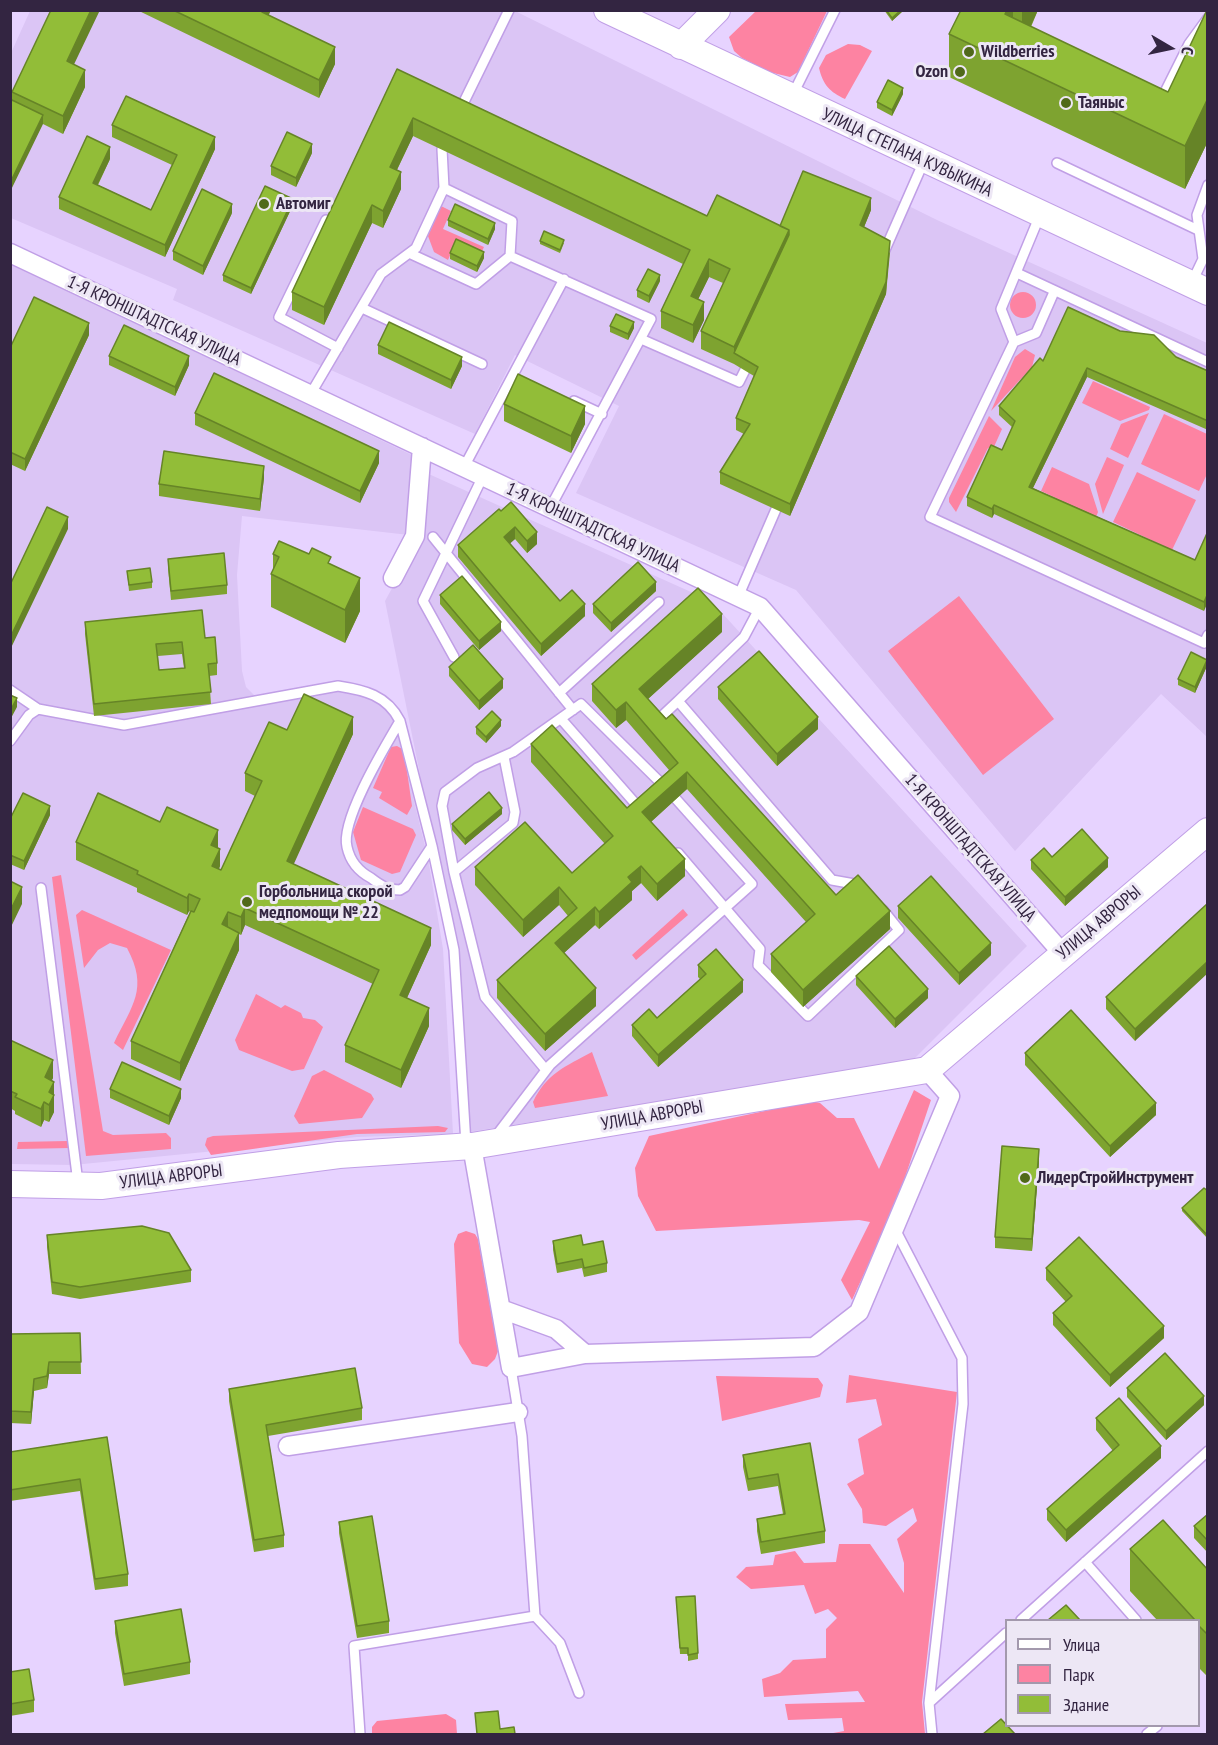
<!DOCTYPE html>
<html>
<head>
<meta charset="utf-8">
<style>
  body { margin:0 }
  #map { position:relative; width:1218px; height:1745px; overflow:hidden; background:#e7d3ff; font-family:"PT Sans Narrow",sans-serif }
  canvas { display:block }
  .frame { position:absolute; inset:0; border:12px solid #332541; pointer-events:none }
  .legend { position:absolute; left:1005px; top:1619px; width:195px; height:108px; box-sizing:border-box; background:#ede7f5; border:2px solid #a399ad; margin:0; padding:8px 10px; list-style:none; font-size:18px; color:#332541 }
  .legend li { display:flex; align-items:center; gap:12px; height:30px }
  .legend b { width:30px; border:2px solid #a399ad }
  .north { position:absolute; left:1140px; top:18px; width:60px; height:60px; -webkit-text-stroke:4px #ede7f5; paint-order:stroke; rotate:99deg; font-size:16px; font-weight:700; line-height:24px; text-align:center; color:#332541 }
  .north::after { content:''; display:block; margin:auto; width:21px; height:27px; background:#332541; clip-path:polygon(50% 0,100% 100%,50% 72%,0 100%) }
</style>
</head>
<body>
<div id="map">
<canvas width="1218" height="1745"></canvas>
<div class="frame"></div>
<ul class="legend">
<li><b style="height:8px;background:#fff"></b>Улица</li>
<li><b style="height:16px;background:#fd83a2"></b>Парк</li>
<li><b style="height:16px;background:#92bd38"></b>Здание</li>
</ul>
<div class="north">С</div>
</div>
<script>
const context = document.querySelector('canvas').getContext('2d');
context.lineJoin = 'round';
function fill(path, color) { context.fillStyle = color; context.fill(path, 'evenodd'); }
function trace(path, color, width, dash) { context.strokeStyle = color; context.lineWidth = width; context.lineCap = dash ? 'butt' : 'round'; context.setLineDash(dash || []); context.stroke(path); }
function label(font, color, halo, rows, align = 'center') {
  context.font = font + ' "PT Sans Narrow",sans-serif'; context.lineWidth = 6; context.setLineDash([]); context.textBaseline = 'middle'; context.strokeStyle = halo; context.fillStyle = color; for (const [text, x, y, turn = 0] of rows) {
    context.save(); context.translate(x, y); context.rotate((+turn || 0) * Math.PI / 180); context.textAlign = isNaN(turn) ? turn : align; if (halo) context.strokeText(text, 0, 0); context.fillText(text, 0, 0); context.restore();
  }
}
fill(new Path2D(`
  M30,11H515L937,220L1207,343V737L1161,694L1015,851L796,590L576,493L619,406L515,355L475,434L173,300L177,289L11,218V53Z
  M10,263L414,456L409,535L242,516L237,575L242,671L246,687L263,704L337,691L376,700L392,712L428,858L443,949L453,1134L357,1137L73,1165L11,1164Z
  M422,471L711,601L1027,946L913,1060L463,1133L453,938L385,601L418,541Z`), '#dbc5f5');
fill(new Path2D(`
  M756,11H827L798,72L790,77L769,72L742,58L734,51L729,37Z
  M848,44L860,45L872,51L845,99C830,92 823,85 819,68L826,55Z
  M441,206L451,211L443,229L484,247L481,253L456,242L448,260L434,252L428,236Z
  M1010 305a13 13 0 1 1 26 0a13 13 0 1 1-26 0Z
  M1025,349L1035,355L1032,367L991,411L1015,357Z
  M1093,381L1150,407L1149,410L1120,421L1082,403Z
  M1149,413L1128,458L1110,449L1121,424Z
  M1164,414L1207,434V474L1199,491L1141,464Z
  M989,416L1002,429L993,449L988,448L956,512L949,502V498Z
  M1107,457L1124,465L1103,514L1095,484Z
  M1052,467L1089,484L1098,512L1096,517L1041,491Z
  M1137,472L1196,500L1172,550L1113,522Z
  M959,596L1054,719L983,775L888,651Z
  M397,746L404,750L412,806L407,815L379,798L382,792L373,788L391,747Z
  M363,807L413,829L416,835L400,872L392,874L361,860L353,832Z
  M61,875L103,1131L113,1135L166,1133L171,1138V1149L86,1156L52,877Z
  M683,909L688,915L636,960L632,955Z
  M82,910L171,950L123,1050L114,1043C132,1005 149,989 127,948L110,943L98,950L84,968L76,915Z
  M256,994L281,1008L285,1005L301,1013L303,1018L315,1020L323,1027L304,1069L292,1071L239,1050L235,1040Z
  M592,1052L608,1096L535,1108L533,1102C546,1074 566,1066 592,1052Z
  M324,1070L371,1094L374,1099L362,1118L299,1124L294,1116L312,1076Z
  M914,1090L931,1100L896,1204L852,1300L841,1280L870,1222L859,1220L656,1231L638,1196L635,1168L649,1136L811,1101L820,1103L837,1118H854L879,1169Z
  M438,1126L448,1128L445,1132L357,1134L211,1155L205,1145L207,1138L213,1136Z
  M67,1141L70,1148L17,1149L18,1142Z
  M466,1231L475,1234L478,1239L498,1351L495,1359L487,1367L472,1364L459,1343L454,1244L458,1234Z
  M849,1375L957,1392L922,1702L925,1734H828L844,1731L842,1718L788,1720L785,1704L865,1702L858,1691L764,1697L762,1679L780,1673L793,1660L826,1658V1629L837,1618L828,1609L815,1614L804,1585L751,1589L736,1577L746,1567L773,1565L775,1555L795,1551L804,1563L836,1562L839,1544H870L904,1593V1563L897,1539L917,1521L913,1508L886,1526L863,1523L862,1509L847,1484L864,1474L858,1439L882,1425L876,1399L846,1403Z
  M716,1376L818,1378L823,1385L820,1397L722,1421Z
  M446,1714L456,1720L457,1734H372V1727L377,1721Z`), '#fd83a2');
const lane = new Path2D(`
  M792,96L835,10
  M1160,102L1189,44L1208,18
  M460,110L509,10
  M1057,163L1198,230
  M444,188L512,221L510,256L651,319L550,508
  M1040,215L1001,309L1014,342L930,517L1204,643L1208,635
  M326,220L279,317L338,348
  M884,252L924,161
  M411,254L476,284L510,256
  M1017,273L1208,362
  M1192,282L1203,259L1197,215L1208,185
  M362,308L482,364
  M641,339L739,382L749,362
  M1014,342L1036,333L1054,292
  M310,395L381,274L416,248L444,188L442,149
  M574,401L602,414
  M464,467L564,279
  M433,537L573,710
  M738,597L780,500
  M760,607L744,637L678,701L832,880L860,885
  M454,657L423,601L483,476
  M10,690L38,709
  M559,693L659,602
  M662,716L678,701
  M562,720L641,810
  M400,721C386,745 340,820 347,847C350,861 358,871 371,878C380,885 388,890 400,890L405,887L432,846
  M10,741L29,715L38,709L124,725L338,686C364,690 387,695 400,721L432,846L454,950L466,1144
  M678,853L760,949L758,965L808,1016L899,930L883,910
  M454,872L513,823L515,812L504,757
  M41,888L78,1183
  M546,1070L485,997L454,872L442,806L445,792L477,768L513,752L581,704L667,789
  M496,1136L550,1065L752,884L676,799
  M895,1229L962,1358L963,1404L929,1703L932,1734
  M1085,1562L1136,1620
  M535,1616L560,1643L579,1693
  M1021,1620L1208,1451
  M929,1703L1006,1633
  M360,1734L354,1646L535,1616L522,1436L511,1368
  M1147,1734L1157,1726`);
const street = new Path2D(`
  M10,253L760,607L1063,954
  M393,578L415,536L422,447
  M472,1146L511,1368L585,1354L814,1347L859,1312L950,1096L927,1070
  M501,1309L556,1329L585,1354
  M288,1446L518,1412`);
const secondary = new Path2D(`
  M607,10L1208,292
  M681,46L717,10
  M10,1184L101,1186L339,1155L472,1146L927,1070L1208,831`);
trace(lane, '#c09fe6', 12);
trace(street, '#c09fe6', 21);
trace(secondary, '#c09fe6', 28);
trace(lane, '#fff', 9);
trace(street, '#fff', 18);
trace(secondary, '#fff', 26);
fill(new Path2D(`
  M137,10H271L268,15L335,64L319,98Z
  M884,10H904L892,21Z
  M961,10H1038L1031,27L1168,92L1208,10V141L1185,189L949,77V34Z
  M74,64L85,87L63,134L43,124L12,100V92Z
  M397,69L707,216L780,226L871,210L864,227L890,253L886,294L790,516L720,484V472L744,434L736,430V418L754,376L734,364L701,349V331L723,283L709,277L698,299L704,320L693,343L661,328V311L683,264L413,136L397,170L401,189L383,228L372,223L324,325L292,310V292Z
  M903,94L892,116L877,108V102Z
  M112,125L215,149L165,257L59,209V197L110,159L98,185L151,210L172,165L112,137Z
  M312,153L296,187L271,175V166Z
  M293,205L251,294L223,281V275Z
  M232,213L203,275L173,260V251Z
  M448,220L495,229L488,245L448,226Z
  M540,241L564,243L560,253L540,244Z
  M450,253L484,258L477,272L450,259Z
  M660,281L649,303L637,297V290Z
  M610,326L634,328L628,340L610,332Z
  M89,335L25,471L10,464V348Z
  M378,345L462,366L451,389L378,354Z
  M109,356L189,365L175,396L109,365Z
  M1176,357L1208,371V430L1087,377L1033,488L1195,560L1208,531L1204,611L994,514L992,518L967,506V497L1002,450L1012,427L999,415V406L1043,361Z
  M504,404L585,424L571,453L504,421Z
  M195,413L379,463L360,503L195,425Z
  M264,478L260,511L159,496V484Z
  M499,509L537,544L527,553L515,539L510,543L560,601L585,616L541,656L458,557V545Z
  M273,554L331,564L360,611L345,643L271,607V574L273,570Z
  M168,559L227,585V594L171,600L168,568Z
  M127,571L152,582V588L129,591Z
  M656,591L611,632L593,613V604Z
  M440,595L501,631L479,650L440,604Z
  M85,622L205,638L217,663V675L209,676L211,704L94,716L85,634ZM182,654L184,668L159,670L158,656Z
  M722,632L648,699L836,895L890,929L803,1007L771,972V954L806,922L687,789L651,822L685,876L657,901L641,883L632,891V900L599,929L595,925L564,953L596,1006L545,1051L497,998V980L568,916L559,905L523,937L475,885V867L572,873L605,844L531,762V744L627,808L669,770L626,720L616,728L592,701V684Z
  M1207,666L1195,693L1178,685V679Z
  M449,667L503,688L479,710L449,676Z
  M718,687L818,729L777,766L718,699Z
  M501,726L486,743L476,734V727Z
  M287,730L353,734L293,864L431,945L407,998L429,1026L401,1088L345,1062V1045L373,984L245,925L241,935L239,934V950L180,1081L131,1059V1041L190,912L189,911L187,915L137,892V888L76,860V842L218,848L220,866L219,869L221,870L255,796L245,791V773Z
  M502,814L465,845L452,830V824Z
  M50,815L24,870L10,864V819Z
  M1052,857L1108,867L1065,906L1031,869V860Z
  M1208,903L1135,1041L1106,1009V997Z
  M898,906L991,955L959,985L898,918Z
  M698,965L743,992L658,1067L632,1036V1025L657,1018L700,979L698,977Z
  M856,976L928,998L895,1028L856,985Z
  M10,1040L53,1078L51,1080L54,1082V1112L49,1122L44,1120L41,1127L15,1114V1111L10,1108Z
  M1025,1053L1156,1115L1110,1157L1025,1065Z
  M110,1089L181,1098L169,1125L110,1098Z
  M1039,1161L1032,1251L995,1248V1237Z
  M1208,1191V1239L1182,1211V1208Z
  M47,1235L191,1270V1282L80,1299L52,1294L47,1247Z
  M553,1241L583,1245L607,1263V1272L584,1277L582,1268L557,1273L553,1250Z
  M1046,1268L1164,1338L1110,1387L1053,1325V1313L1066,1302L1046,1280Z
  M80,1333L81,1374H49L47,1388L34,1391L31,1424L10,1423V1334Z
  M1127,1388L1204,1405L1166,1440L1127,1397Z
  M229,1389L362,1408V1420L268,1436L284,1535V1547L254,1552L229,1401Z
  M1096,1418L1161,1458L1066,1542L1047,1520V1509L1113,1451L1096,1430Z
  M107,1437L128,1574V1586L95,1590L80,1491L10,1501V1452Z
  M810,1443L825,1531V1543L761,1554L757,1531V1519L783,1514L778,1486L748,1491L743,1467V1455Z
  M1208,1514V1553L1194,1538V1526Z
  M339,1522L389,1621V1633L357,1638L339,1533Z
  M1130,1549L1208,1570V1677L1198,1667V1620H1157L1130,1591Z
  M676,1597L698,1653V1659L688,1661V1654H680Z
  M115,1621L190,1662V1674L124,1686L115,1633Z
  M10,1672L34,1700V1712L10,1716Z`), '#7ea330');
fill(new Path2D(`
  M91,10H100L67,79V61Z
  M263,10H271L262,30V12Z
  M901,10H904L892,21V18Z
  M1007,10H1013V40L1005,14Z
  M1022,10H1038L1022,45Z
  M335,47V64L319,98V80Z
  M85,70V87L63,134V116Z
  M903,88V94L892,116V110Z
  M1208,98V141L1185,189V146Z
  M43,115V124L10,192V183Z
  M413,118V136L390,184V167Z
  M215,137V149L165,257V245Z
  M312,144V153L296,187V178Z
  M110,147V159L93,194V183Z
  M401,172V189L383,228V211Z
  M871,198V210L860,237V225Z
  M293,199V205L251,294V288Z
  M232,204V213L203,275V266Z
  M372,205V223L324,325V307Z
  M495,223V229L488,245V239Z
  M789,230V247L734,353V364V347Z
  M890,241L886,294L790,516V504Z
  M484,252V258L477,272V266Z
  M709,259V277L691,314V296Z
  M660,275V281L649,303V296Z
  M704,302V320L693,343V325Z
  M634,322V328L628,340V334Z
  M89,323V335L25,471V459Z
  M189,356V365L175,396V387Z
  M462,357V366L451,389V380Z
  M1087,368V377L1029,496V487Z
  M585,406V424L571,453V436Z
  M379,451V463L360,503V491Z
  M264,466V478L260,511V499Z
  M994,505V514L992,518V509Z
  M68,517V529L10,650V638Z
  M515,527V539L504,549V537Z
  M537,532V544L527,553V541Z
  M360,578V611L345,643V610Z
  M656,582V591L611,632V623Z
  M1208,593V602L1204,611V602Z
  M585,604V616L541,656V644Z
  M722,614V632L639,707V689Z
  M501,622V631L479,650V641Z
  M1207,660V666L1195,693V687Z
  M503,679V688L479,710V701Z
  M17,698V707L10,720V711Z
  M626,702V720L616,728V710Z
  M353,717V734L287,879V861Z
  M818,717V729L777,766V754Z
  M501,720V726L486,743V737Z
  M687,772V789L642,830V812Z
  M50,806V815L24,870V861Z
  M502,808V814L465,845V839Z
  M218,830V848L211,845Z
  M220,849V866L212,884V866Z
  M1108,858V867L1065,906V897Z
  M685,859V876L657,901V884Z
  M641,866V883L632,891V900L599,929V912L628,877Z
  M22,887V904L10,929V911Z
  M559,887V905L523,937V920Z
  M189,894V911L187,915V898Z
  M595,907V925L555,961V943Z
  M245,908V925L241,935V917Z
  M890,911V929L803,1007V990Z
  M228,912V929L222,924Z
  M431,928V945L400,1013V995Z
  M239,933V950L180,1081V1063Z
  M991,943V955L959,985V973Z
  M1208,961V973L1135,1041V1029Z
  M743,980V992L658,1067V1055Z
  M596,988V1006L545,1051V1034Z
  M928,989V998L895,1028V1019Z
  M429,1008V1026L401,1088V1070Z
  M53,1060V1078L45,1095V1077Z
  M54,1082V1112L49,1122V1092Z
  M181,1089V1098L169,1125V1116Z
  M44,1102V1120L41,1127V1109Z
  M1156,1103V1115L1110,1157V1146Z
  M1039,1149V1161L1032,1251V1239Z
  M1164,1326V1338L1110,1387V1375Z
  M49,1362V1374L47,1388V1376Z
  M34,1379V1391L31,1424V1412Z
  M1204,1396V1405L1166,1440V1431Z
  M1161,1446V1458L1066,1542V1530Z`), '#668427');
const building = new Path2D(`
  M51,10H91L67,61L85,70L63,116L12,92Z
  M173,10H263L262,12L335,47L319,80Z
  M886,10H901L892,18Z
  M961,10H1007L1005,14L1168,92L1207,10H1208V98L1185,146L949,34Z
  M397,69L707,216L717,195L789,230L734,347L701,331L730,269L709,259L691,296L704,302L693,325L661,311L690,250L413,118L390,167L401,172L383,211L372,205L324,307L292,292Z
  M888,80L903,88L892,110L877,102Z
  M126,96L215,137L165,245L59,197L87,136L110,147L93,183L151,210L177,155L112,125Z
  M12,100L43,115L10,183V103Z
  M287,132L312,144L296,178L271,166Z
  M803,171L871,198L860,225L890,241L886,282L790,504L720,472L750,424L736,418L758,367L734,353L789,235V230L780,226Z
  M265,186L293,199L251,288L223,275Z
  M202,189L232,204L203,266L173,251Z
  M455,204L495,223L488,239L448,220Z
  M544,231L564,240L560,250L540,241Z
  M456,239L484,252L477,266L450,253Z
  M648,269L660,275L649,296L637,290Z
  M34,297L89,323L25,459L10,452V348Z
  M1068,307L1120,331L1154,335L1176,357L1208,371V421L1087,368L1029,487L1195,560L1208,531V593L1204,602L994,505L992,509L967,497L991,445L1002,450L1015,421L999,406L1040,358L1043,361Z
  M616,314L634,322L628,334L610,326Z
  M389,322L462,357L451,380L378,345Z
  M124,325L189,356L175,387L109,356Z
  M214,373L379,451L360,491L195,413Z
  M518,374L585,406L571,436L504,404Z
  M164,451L264,466L260,499L159,484Z
  M511,502L537,532L527,541L515,527L504,537L560,601L572,590L585,604L541,644L458,545L499,509L501,511Z
  M47,507L68,517L10,638V585Z
  M279,541L309,554L312,548L331,557L328,563L360,578L345,610L271,574L279,557L273,554Z
  M224,553L227,585L171,591L168,559Z
  M638,562L656,582L611,623L593,604Z
  M150,568L152,582L129,585L127,571Z
  M462,576L501,622L479,641L440,595Z
  M698,588L722,614L639,689L666,719L672,714L836,895L858,875L890,911L803,990L771,954L815,914L687,772L642,812L685,859L657,884L641,866L628,877L632,882L599,912L595,907L555,943L596,988L545,1034L497,980L577,908L559,887L523,920L475,867L525,822L572,873L613,836L531,744L552,725L627,808L678,763L626,702L616,710L592,684Z
  M202,610L205,638L215,637L217,663L208,664L211,692L94,704L85,622ZM182,642L185,668L159,670L156,644Z
  M473,645L503,679L479,701L449,667Z
  M759,651L818,717L777,754L718,687Z
  M1191,652L1207,660L1195,687L1178,679Z
  M304,694L353,717L287,861L431,928L400,995L429,1008L401,1070L345,1045L379,970L245,908L241,917L228,912L222,924L239,933L180,1063L131,1041L191,911L194,912L200,899L189,894L187,898L137,874L138,871L76,842L98,793L160,822L167,807L218,830L211,845L220,849L212,866L221,870L262,781L245,773L269,722L287,730Z
  M10,695L17,698L10,711Z
  M492,711L501,720L486,737L476,727Z
  M489,792L502,808L465,839L452,824Z
  M23,793L50,806L24,861L10,855V819Z
  M1082,829L1108,858L1065,897L1031,860L1044,848L1052,857Z
  M931,876L991,943L959,973L898,906Z
  M10,881L22,887L10,911Z
  M1208,903V961L1135,1029L1106,997Z
  M889,946L928,989L895,1019L856,976Z
  M716,949L743,980L658,1055L632,1025L649,1009L657,1018L706,974L698,965Z
  M1071,1010L1156,1103L1110,1146L1025,1053Z
  M10,1040L53,1060L45,1077L54,1082L49,1092L54,1095L49,1105L44,1102L41,1109L15,1097L17,1094L10,1091Z
  M122,1062L181,1089L169,1116L110,1089Z
  M1002,1146L1039,1149L1032,1239L995,1237Z
  M1204,1188L1208,1191V1236L1182,1208Z
  M142,1226L169,1233L191,1270L80,1287L52,1282L47,1235Z
  M581,1235L583,1245L603,1241L607,1263L584,1268L582,1259L557,1264L553,1241Z
  M1079,1237L1164,1326L1110,1375L1053,1313L1072,1296L1046,1268Z
  M80,1333L81,1362H49L47,1376L34,1379L31,1412L10,1411V1334Z
  M1165,1353L1204,1396L1166,1431L1127,1388Z
  M355,1368L362,1408L266,1425L284,1535L254,1540L229,1389Z
  M1119,1398L1161,1446L1066,1530L1047,1509L1119,1445L1096,1418Z
  M107,1437L128,1574L95,1579L80,1479L10,1490V1452Z
  M810,1443L825,1531L761,1542L757,1519L785,1514L778,1474L748,1479L743,1455Z
  M1208,1514V1541L1194,1526Z
  M372,1516L389,1621L357,1626L339,1522Z
  M1163,1520L1208,1570V1635L1198,1625V1620H1195L1130,1549Z
  M695,1596L698,1653L688,1655V1648H680L676,1597Z
  M1066,1605L1080,1620H1048Z
  M181,1609L190,1662L124,1674L115,1621Z
  M29,1669L34,1700L10,1704V1672Z
  M498,1711L500,1729L514,1727L515,1734H477L475,1713Z
  M1001,1719L1015,1734H983Z`);
fill(building, '#92bd38');
trace(building, '#668427', 1.5);
for (const [x, y, r, color] of [
  [969,52,6,"#50691a"],
  [960,72,6,"#50691a"],
  [1066,103,6,"#50691a"],
  [264,204,6,"#50691a"],
  [247,902,6,"#50691a"],
  [1025,1178,6,"#50691a"]
]) { const dot = new Path2D(); dot.arc(x, y, r, 0, 2 * Math.PI); context.fillStyle = color; context.fill(dot); trace(dot, '#ede7f5', 2); }
label('bold 18px', '#332541', '#ede7f5', [
  ["Wildberries",981,52],
  ["Ozon",948,72,"right"],
  ["Таяныс",1078,103],
  ["Автомиг",276,204],
  ["Горбольница скорой",259,892],
  ["медпомощи № 22",259,913],
  ["ЛидерСтройИнструмент",1037,1178]
], 'left');
label('18px', '#332541', '#ede7f5', [
  ["УЛИЦА СТЕПАНА КУВЫКИНА",907,153,25],
  ["1-Я КРОНШТАДТСКАЯ УЛИЦА",154,321,25],
  ["1-Я КРОНШТАДТСКАЯ УЛИЦА",593,528,25],
  ["1-Я КРОНШТАДТСКАЯ УЛИЦА",970,848,49],
  ["УЛИЦА АВРОРЫ",1099,923,-40],
  ["УЛИЦА АВРОРЫ",652,1116,-10],
  ["УЛИЦА АВРОРЫ",171,1177,-7]
]);
</script>
</body>
</html>
